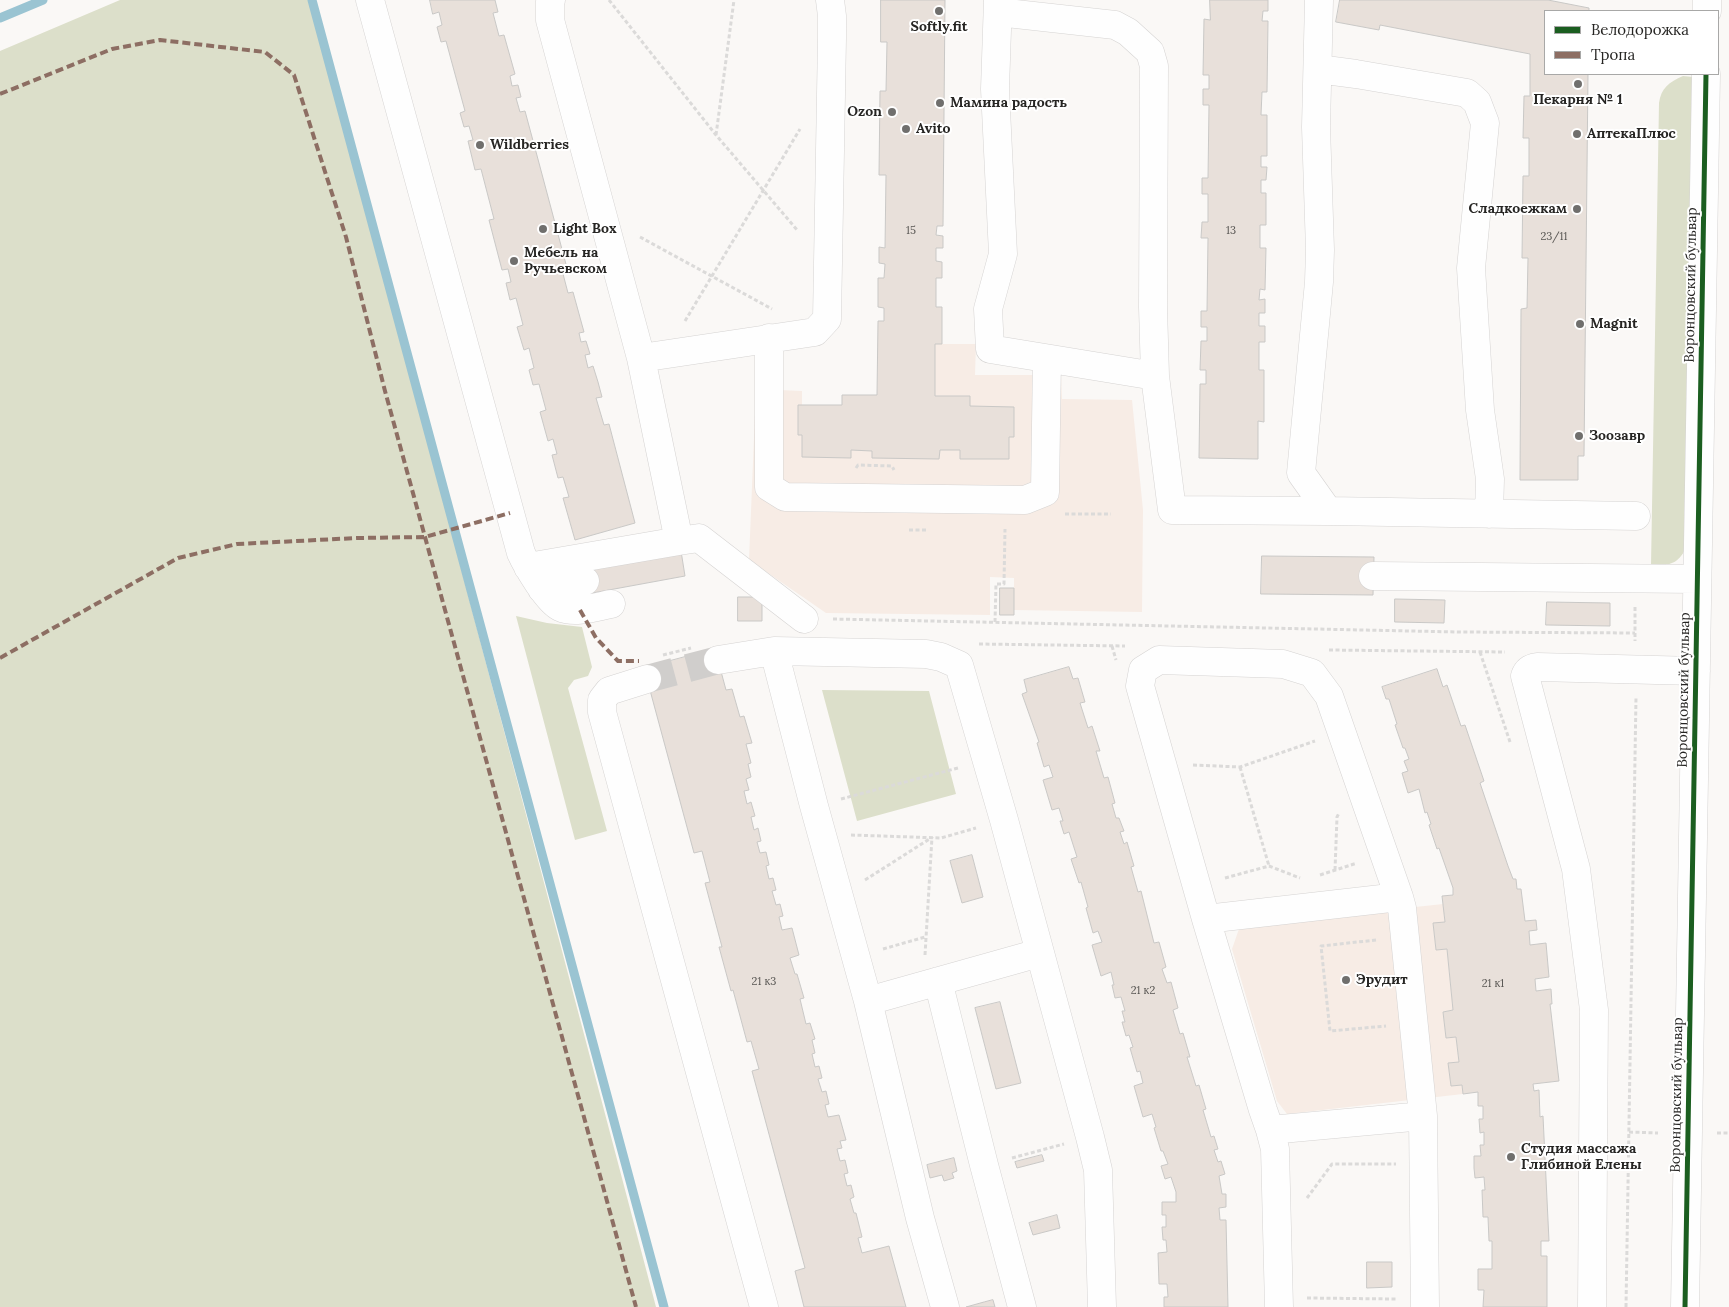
<!DOCTYPE html>
<html>
<head>
<meta charset="utf-8">
<style>
  body { margin:0 }
  #map { position:relative; width:1729px; height:1307px; overflow:hidden; background:#faf8f6; font-family:Lora,serif }
  canvas { display:block }
  .legend { position:absolute; left:1544px; top:10px; width:175px; height:65px; box-sizing:border-box; background:#fff; border:1px solid #a8a8a7; margin:0; padding:6px 9px; list-style:none; font-size:15px; color:#262523 }
  .legend li { display:flex; align-items:center; gap:10px; height:25px }
  .legend b { width:25px; border:1px solid #a8a8a7 }
</style>
</head>
<body>
<div id="map">
<canvas width="1729" height="1307"></canvas>
<ul class="legend">
<li><b style="height:6px;background:#1b5e20"></b>Велодорожка</li>
<li><b style="height:6px;background:#8d6e63"></b>Тропа</li>
</ul>
</div>
<script>
const context = document.querySelector('canvas').getContext('2d');
context.lineJoin = 'round';
function fill(path, color) { context.fillStyle = color; context.fill(path, 'evenodd'); }
function trace(path, color, width, dash) { context.strokeStyle = color; context.lineWidth = width; context.lineCap = dash ? 'butt' : 'round'; context.setLineDash(dash || []); context.stroke(path); }
function label(font, color, halo, rows, align = 'center') {
  context.font = font + ' Lora,serif'; context.lineWidth = 4; context.setLineDash([]); context.textBaseline = 'middle'; context.strokeStyle = halo; context.fillStyle = color; for (const [text, x, y, turn = 0] of rows) {
    context.save(); context.translate(x, y); context.rotate((+turn || 0) * Math.PI / 180); context.textAlign = isNaN(turn) ? turn : align; if (halo) context.strokeText(text, 0, 0); context.fillText(text, 0, 0); context.restore();
  }
}
fill(new Path2D(`
  M935,344H976L975,375H1061L1062,399L1132,400L1143,510L1142,612L1014,610V578L990,577V615L826,613L749,560L756,389L802,391V405H842L935,396Z
  M1443,904L1445,922L1433,924L1436,950L1447,949L1453,1010L1443,1012L1446,1038L1456,1037L1459,1062L1448,1063L1451,1086L1462,1085L1463,1094L1287,1114L1277,1101L1232,949L1240,926Z`), '#f7ece5');
fill(new Path2D(`
  M120,0H311L656,1307H0V51Z
  M1683,76L1693,77L1686,548C1677,566 1668,565 1651,565L1659,103C1661,88 1669,82 1683,76Z
  M516,616L547,623L582,627L592,667L588,676L574,680L568,688L607,831L575,840Z
  M822,690L929,691L956,794L857,821Z`), '#dcdfca');
trace(new Path2D(`
  M312,0L664,1307
  M0,18L43,0`), '#9ac4d2', 9);
const building = new Path2D(`
  M430,0H495L498,12L493,13L499,36L504,35L515,74L510,76L512,86L518,85L521,97L516,98L520,112L525,111L539,163L567,268L562,270L568,293L573,292L584,332L579,333L581,342L586,341L590,354L585,355L588,368L593,366L598,382L602,397L596,398L604,425L609,424L635,523L575,540L563,498L569,497L563,477L558,478L552,455L557,454L553,439L548,441L540,412L546,410L539,384L533,385L529,370L534,368L529,348L524,350L517,327L523,325L516,298L510,300L506,283L511,282L508,269L502,270L489,220L494,219L481,169L475,170L468,141L473,140L469,126L464,127L460,113L465,111L446,41L441,42L437,27L442,25L439,12L433,14Z
  M881,0H945L943,226H937L936,235L943,236V248H936V261L942,262V278H936V307H942V344H935V396H970V406L1014,407V437H1009V459H960V450H940L939,459L872,458V451L851,450V458L802,457V435H798V405H842V395H877L878,321H884V308L878,307V278H884L885,264L879,263V247L885,248L886,175H879L880,91H886L887,42H881Z
  M1210,0H1268V11H1263L1262,21H1268L1267,92H1262L1261,115H1267V156H1261V167H1267L1266,180H1261V193H1266V225H1260V248H1266L1265,290L1260,289L1259,300L1265,299V313H1259V326H1265V342H1259V370H1264V422L1258,421V459L1199,458L1200,384H1206V370H1200L1201,341H1207V327H1201V311H1207L1208,238H1201L1202,222H1208V194H1202V178H1208L1209,105H1203V89H1209V75H1203L1204,19L1210,20Z
  M1340,0H1548L1589,8V11H1545V74H1588L1584,456H1578V480H1520L1521,309L1527,308L1528,258H1522L1523,176H1529V138H1523L1524,96H1530V54L1380,25L1379,30L1336,22Z
  M681,551L685,576L587,594L583,568Z
  M1262,556L1374,557L1373,595L1261,594Z
  M1000,588H1014V615H1000Z
  M738,597H762V621H738Z
  M1395,599L1445,600L1444,623L1395,622Z
  M1547,602L1610,603V626L1546,625Z
  M715,649L726,690L732,689L740,717L744,716L752,743L746,744L751,763L748,764L751,777L746,779L749,790L744,791L747,804L751,802L755,816L751,817L754,830L758,828L761,841L757,842L760,853L766,852L769,865L766,866L769,879L773,878L776,890L772,891L776,905L780,904L783,916L779,917L782,930L792,928L799,955L790,958L795,974H797L804,998L800,999L806,1024L810,1023L815,1039L812,1040L815,1053L812,1054L815,1067L819,1066L822,1078L818,1079L822,1092L826,1091L829,1104L825,1105L828,1117L839,1115L846,1140L840,1141L842,1148L837,1149L840,1161L845,1160L848,1173L844,1174L847,1186L851,1185L854,1197L850,1199L854,1213H856L862,1237L858,1238L862,1253L889,1246L906,1307H804L795,1271L805,1268L752,1071L759,1069L751,1041L747,1042L733,990L731,991L719,947H722L705,883L710,882L702,851L694,853L644,668Z
  M1069,667L1073,679L1078,678L1085,702L1080,703L1088,728L1092,726L1100,751H1096L1104,778L1108,777L1115,803L1112,804L1116,818H1119L1124,831L1120,832L1124,844L1127,842L1134,866L1131,867L1138,892L1141,891L1154,943L1159,942L1166,967L1162,969L1167,983L1171,982L1178,1008L1173,1010L1180,1034L1183,1033L1190,1057H1187L1196,1086L1199,1085L1206,1109L1203,1110L1211,1137L1214,1136L1218,1149L1214,1150L1218,1162L1221,1161L1225,1174L1219,1176L1222,1194H1226V1207L1219,1208L1220,1220H1226L1228,1307H1164V1297H1168L1167,1284H1159L1158,1253L1167,1252L1166,1240H1163L1162,1227H1166V1215H1162V1202H1176V1192L1171,1177L1165,1179L1161,1166L1168,1164L1163,1151H1161L1154,1128L1156,1127L1152,1114L1143,1117L1134,1086L1143,1083L1140,1071L1137,1072L1130,1048L1133,1047L1129,1035L1126,1036L1122,1022H1125L1122,1011H1125L1121,997L1115,998L1112,985H1114L1111,972L1101,976L1092,945L1102,942L1098,931L1093,933L1086,908L1088,907L1081,882L1079,883L1071,859L1077,857L1069,832L1064,834L1060,821H1063L1059,808L1052,810L1043,780L1053,777L1049,765L1044,767L1037,743L1039,742L1022,694L1027,692L1024,680Z
  M1437,669L1443,687L1447,685L1461,726L1465,725L1484,781L1480,783L1508,866L1513,879H1516L1517,889H1521L1525,921L1536,920L1537,930L1529,931L1530,945L1546,943L1549,977L1535,979L1536,991L1551,989L1552,1004H1550L1559,1081L1533,1084L1534,1091L1539,1090L1540,1117L1543,1116L1549,1241H1541V1256H1547V1307H1483L1484,1290H1478V1269H1492V1241H1489L1488,1217H1483L1482,1190H1485L1484,1177L1475,1178L1474,1168V1156H1481L1480,1145H1484V1132L1480,1133L1479,1119H1483V1106H1478V1092L1463,1094L1462,1085L1451,1086L1448,1063L1459,1062L1456,1037L1446,1038L1443,1012L1453,1010L1447,949L1436,950L1433,923L1445,922L1442,896L1453,895V888L1439,848L1437,849L1429,825L1431,824L1427,812L1425,813L1419,789L1408,793L1402,773L1408,771L1404,761L1409,759L1405,748H1403L1395,725L1397,724L1389,699H1386L1382,687Z
  M972,855L983,897L962,903L950,861Z
  M1000,1002L1021,1083L996,1089L975,1008Z
  M1042,1155L1044,1161L1017,1168L1015,1162Z
  M954,1158L957,1171L952,1173L954,1178L944,1181L942,1175L930,1178L927,1165Z
  M1057,1215L1060,1228L1033,1235L1029,1223Z
  M1367,1262H1392V1287L1367,1288Z
  M993,1300L995,1307H966L984,1302Z`);
fill(building, '#e8e0da');
trace(building, '#c9c8c6', 1);
trace(new Path2D(`
  M647,679L718,660`), '#d0cecc', 28, [28, 14]);
const minor = new Path2D(`
  M370,0L521,553C527,566 548,602 560,607C575,614 595,607 611,604
  M551,0L550,2V20L641,358L679,541L699,538L804,619
  M998,0L995,89L1003,254L988,309L990,349L1155,376L1172,510L1328,511
  M1319,0L1316,127L1320,250L1319,282L1301,473L1328,511L1636,516
  M1707,11V0
  M998,12L1115,25L1128,32L1150,52L1154,66L1153,307L1155,376
  M1318,69L1356,74L1467,93L1477,102L1485,123L1471,268L1480,410L1490,479L1489,514
  M769,338V487L785,497L1025,500L1045,492L1047,359
  M641,358L815,332L827,319L832,38V16L830,0
  M528,567L679,541
  M1373,576L1697,579
  M542,589L585,581
  M774,651L814,806L868,1001L920,1218L945,1307
  M718,660L774,651L926,654L941,657L959,665L1004,820L1090,1137L1098,1170L1102,1307
  M647,679L609,691L602,700V712L764,1307
  M1206,919L1399,897L1402,908L1423,1116L1270,1130L1263,1110L1206,919L1140,686L1143,670L1159,660L1283,664L1312,673L1329,696L1399,897
  M938,981L984,1165L1022,1307
  M868,1001L1039,953
  M1423,1116L1425,1307
  M1270,1130L1275,1149L1279,1307
  M1592,1307L1594,1010L1576,869L1525,676C1527,670 1530,668 1537,667L1696,671
  M1685,1307L1706,74`);
trace(minor, '#d5d3d2', 29);
trace(new Path2D(`
  M609,0L716,135L798,231
  M716,135L734,0
  M640,237L772,309
  M685,321L800,129
  M856,468L858,465L892,466L894,470
  M1065,514H1111
  M909,530H927
  M1635,607V641
  M833,619L1459,632L1635,633
  M995,622L996,584H1004L1005,529
  M979,644L1125,646
  M1112,646L1116,660
  M1329,650L1505,652
  M1480,652L1510,742
  M663,655L691,648
  M1193,765L1240,767L1315,741
  M1240,767L1269,866
  M841,799L958,768
  M851,835L941,838L976,828
  M1335,870L1337,817L1339,813
  M1320,875L1357,863
  M1225,878L1269,866L1300,878
  M865,880L931,838
  M1376,940L1321,946L1330,1031L1386,1026
  M883,949L925,937
  M925,955L932,837
  M1629,1132L1658,1133
  M1717,1133H1729
  M1012,1158L1064,1144
  M1307,1198L1332,1164H1396
  M1307,1298L1396,1299
  M1626,1307L1636,697`), '#dbdad9', 3, [4, 2.5]);
trace(minor, '#fefefe', 28);
trace(new Path2D(`
  M0,94L112,49L160,40L265,52L294,75L346,237L385,391L636,1307
  M580,610L596,638L618,661H639
  M0,658L178,558L237,544L357,538L425,537L510,513`), '#8d6e63', 4, [8, 4]);
trace(new Path2D(`
  M1685,1307L1706,74`), '#1b5e20', 5);
for (const [x, y, r, color] of [
  [939,11,5,"#706f6d"],
  [1578,84,5,"#706f6d"],
  [940,103,5,"#706f6d"],
  [892,112,5,"#706f6d"],
  [906,129,5,"#706f6d"],
  [1577,134,5,"#706f6d"],
  [480,145,5,"#706f6d"],
  [1577,209,5,"#706f6d"],
  [543,229,5,"#706f6d"],
  [514,261,5,"#706f6d"],
  [1580,324,5,"#706f6d"],
  [1579,436,5,"#706f6d"],
  [1346,980,5,"#706f6d"],
  [1511,1157,5,"#706f6d"]
]) { const dot = new Path2D(); dot.arc(x, y, r, 0, 2 * Math.PI); context.fillStyle = color; context.fill(dot); trace(dot, '#fff', 2); }
label('11px', '#585653', null, [
  ["15",911,231],
  ["13",1231,231],
  ["23/11",1554,237],
  ["21 к3",764,982],
  ["21 к1",1493,984],
  ["21 к2",1143,991]
]);
label('bold 14px', '#262523', '#fff', [
  ["Softly.fit",939,27,"center"],
  ["Пекарня № 1",1578,100,"center"],
  ["Мамина радость",950,103],
  ["Ozon",882,112,"right"],
  ["Avito",916,129],
  ["АптекаПлюс",1587,134],
  ["Wildberries",490,145],
  ["Сладкоежкам",1567,209,"right"],
  ["Light Box",553,229],
  ["Мебель на",524,253],
  ["Ручьевском",524,269],
  ["Magnit",1590,324],
  ["Зоозавр",1589,436],
  ["Эрудит",1356,980],
  ["Студия массажа",1521,1149],
  ["Глибиной Елены",1521,1165]
], 'left');
label('14px', '#262523', '#fff', [
  ["Воронцовский бульвар",1691,285,-89],
  ["Воронцовский бульвар",1684,690,-89],
  ["Воронцовский бульвар",1677,1095,-89]
]);
</script>
</body>
</html>
